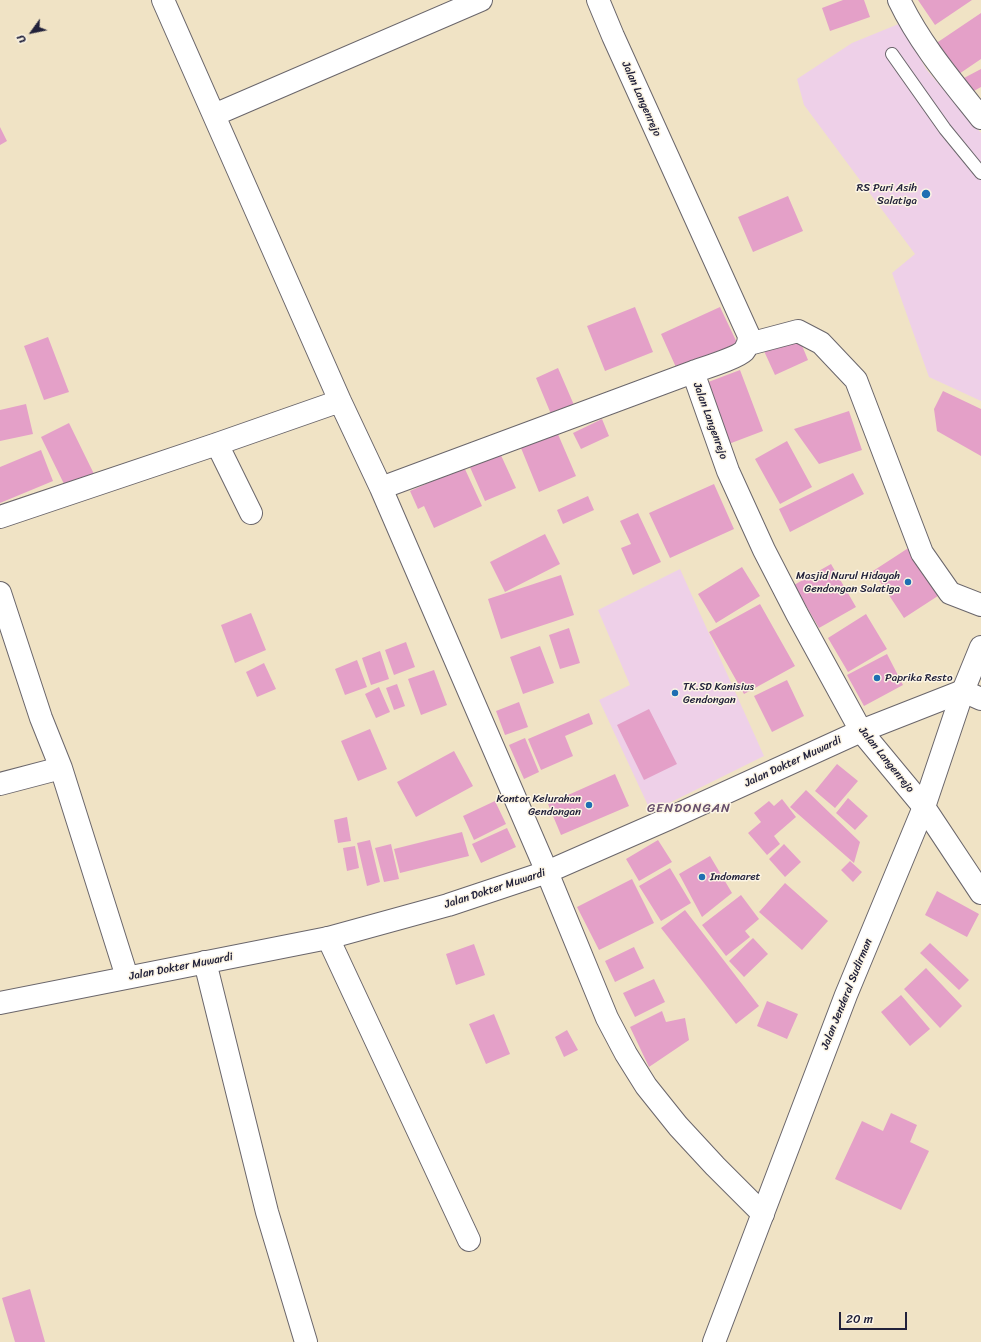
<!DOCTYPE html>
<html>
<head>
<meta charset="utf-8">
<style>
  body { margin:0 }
  #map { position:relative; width:981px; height:1342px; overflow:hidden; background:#f0e3c5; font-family:Sriracha,sans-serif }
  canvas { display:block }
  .north { position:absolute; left:12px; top:12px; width:40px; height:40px; -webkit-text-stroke:3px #fcf5e5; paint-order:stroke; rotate:237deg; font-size:11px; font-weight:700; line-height:16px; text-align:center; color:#22223b }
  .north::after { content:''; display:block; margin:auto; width:14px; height:18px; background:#22223b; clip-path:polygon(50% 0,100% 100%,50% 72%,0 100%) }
  .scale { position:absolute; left:839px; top:1312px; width:68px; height:18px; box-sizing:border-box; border:2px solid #22223b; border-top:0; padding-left:5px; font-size:12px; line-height:14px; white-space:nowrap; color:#22223b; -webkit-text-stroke:3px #fcf5e5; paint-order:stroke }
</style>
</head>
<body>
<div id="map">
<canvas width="981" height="1342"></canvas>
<div class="north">U</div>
<div class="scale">20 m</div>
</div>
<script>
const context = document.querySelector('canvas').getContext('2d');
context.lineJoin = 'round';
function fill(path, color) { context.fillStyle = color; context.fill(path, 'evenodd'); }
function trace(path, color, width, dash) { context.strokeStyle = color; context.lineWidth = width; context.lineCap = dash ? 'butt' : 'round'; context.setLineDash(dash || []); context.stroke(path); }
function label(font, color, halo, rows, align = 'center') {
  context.font = font + ' Sriracha,sans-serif'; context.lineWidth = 3; context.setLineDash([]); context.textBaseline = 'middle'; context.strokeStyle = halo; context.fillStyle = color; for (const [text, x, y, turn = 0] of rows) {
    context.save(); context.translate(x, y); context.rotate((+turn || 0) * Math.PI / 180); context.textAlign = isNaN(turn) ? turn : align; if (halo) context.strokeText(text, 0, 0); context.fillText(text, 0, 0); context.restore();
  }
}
fill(new Path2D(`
  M901,23L926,69L981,133V401L929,377L892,273L915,254L804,105L797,79L852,43Z
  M680,569L764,756L651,812L599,700L630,685L598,610Z`), '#eed0e8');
fill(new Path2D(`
  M843,0H864L870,17L830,31L822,8Z
  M918,0H972L935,25Z
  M981,13V59L956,76L935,44Z
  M981,69V87L972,92L964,78Z
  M0,127L7,141L0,145Z
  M788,196L803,231L753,252L738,217Z
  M635,307L653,352L605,371L587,326Z
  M720,307L739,347L679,374L661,334Z
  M798,336L808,360L775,375L764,351Z
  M48,337L69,392L44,400L24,346Z
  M558,368L574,405L551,414L536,378Z
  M740,370L763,431L726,445L703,384Z
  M943,391L981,409V456L937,431L934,409Z
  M26,404L33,434L0,441V410Z
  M849,411L862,450L819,464L794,429Z
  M602,419L609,436L581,449L573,433Z
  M69,423L94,474L66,488L41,437Z
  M557,432L576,476L539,492L521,448Z
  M787,441L812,487L780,504L755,459Z
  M41,450L53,481L0,503V467Z
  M499,451L516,488L485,501L469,465Z
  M464,467L482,506L434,528L424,506L418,509L410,491Z
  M853,473L864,494L790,532L779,509Z
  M714,484L734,529L670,558L649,513Z
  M588,496L594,510L563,524L557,510Z
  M638,513L661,562L633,575L621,548L631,544L620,521Z
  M545,534L560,564L505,592L490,562Z
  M913,545L944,592L904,618L873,571Z
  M831,564L856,607L819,628L794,585Z
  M742,567L760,596L716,623L698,594Z
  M561,575L574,615L501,639L488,599Z
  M760,604L795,666L744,694L709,632Z
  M251,613L266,650L235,663L221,625Z
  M866,614L887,649L848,672L828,638Z
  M569,628L580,663L560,669L549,635Z
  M406,642L415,667L394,675L385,650Z
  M540,646L554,683L523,694L510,657Z
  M380,651L389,679L371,685L362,658Z
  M887,654L903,685L864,706L847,675Z
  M357,660L367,687L345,695L335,669Z
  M264,663L276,689L257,697L246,672Z
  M434,670L447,705L421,715L408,679Z
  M787,680L804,716L772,732L754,696Z
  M397,684L405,706L394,710L386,688Z
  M379,687L390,712L376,718L365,694Z
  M519,702L528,727L505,735L496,711Z
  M649,709L677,764L644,780L617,725Z
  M589,713L593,724L565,736L573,756L541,770L528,739Z
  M370,729L387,769L358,781L341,741Z
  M525,738L539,772L524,779L509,745Z
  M454,751L473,786L416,817L397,782Z
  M837,764L858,781L835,808L815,791Z
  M615,774L629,806L561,835L548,804Z
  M806,790L860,842L854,863L790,807Z
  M848,798L868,816L855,830L836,813Z
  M782,799L796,817L774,836L780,844L767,855L748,833L761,822L754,813L769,801L774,806Z
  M495,801L506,824L474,840L463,816Z
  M347,817L351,841L338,843L334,820Z
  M507,828L516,847L481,863L472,844Z
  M462,832L469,856L400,873L394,849Z
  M370,840L380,882L367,886L357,843Z
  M658,840L672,862L639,881L626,859Z
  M391,844L399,879L384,882L375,848Z
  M784,844L801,862L785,877L769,859Z
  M355,846L359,868L347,871L343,848Z
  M710,856L732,893L702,917L679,874Z
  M850,861L862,872L853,882L841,870Z
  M670,868L691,903L661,921L639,886Z
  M632,879L654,923L599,950L577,907Z
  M785,883L828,921L802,950L759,912Z
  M937,891L979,914L967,937L925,915Z
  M741,895L759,919L745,931L750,937L726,956L702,925Z
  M685,910L759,1006L736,1024L661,928Z
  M753,938L768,954L744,977L729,961Z
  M930,943L969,980L959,990L920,953Z
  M474,944L485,975L456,985L446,954Z
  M634,947L644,968L615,982L605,961Z
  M926,968L962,1006L940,1028L904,989Z
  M654,979L665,1002L635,1017L623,993Z
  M901,995L930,1029L910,1046L881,1012Z
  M767,1001L798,1014L787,1039L757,1026Z
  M662,1011L666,1022L685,1018L689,1040L649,1067L630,1027Z
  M494,1014L510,1054L486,1064L469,1024Z
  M567,1030L578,1050L564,1057L555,1037Z
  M891,1113L917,1125L910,1142L929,1151L901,1210L835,1179L862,1121L883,1131Z
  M30,1289L45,1342H15L2,1298Z`), '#e4a0c8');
const service = new Path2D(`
  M892,54L945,129L981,173`);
const minor = new Path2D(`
  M163,0L340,401L381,488L547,872L607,1018L626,1054L646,1086L678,1126L715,1166L763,1214
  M598,0L613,36L749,336C749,342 748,346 744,351C737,358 704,368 693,372L728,471L764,550L797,614L861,731L924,807L981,893
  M899,0C920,44 951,80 981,118
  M214,115L481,0
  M749,344L798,331L821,343L856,380L922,553L950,593L981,605
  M217,444L251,513
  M381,488L693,372
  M0,517L217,444L340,401
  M0,593L41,718L61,768L127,977
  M963,691L981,699
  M0,784L61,768
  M328,938L469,1240
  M205,962L267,1212L306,1342`);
const tertiary = new Path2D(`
  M0,1003L328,938L448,905L547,872L668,819L861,731L963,691`);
const primary = new Path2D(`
  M714,1342L846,995L924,807L963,691L981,647`);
trace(service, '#6a666b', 14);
trace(minor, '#6a666b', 24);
trace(tertiary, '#6a666b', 24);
trace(primary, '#6a666b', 24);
trace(service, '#fff', 12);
trace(minor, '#fff', 22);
trace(tertiary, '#fff', 22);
trace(primary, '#fff', 22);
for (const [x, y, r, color] of [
  [926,194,5,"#1f6fb2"],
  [908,582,4,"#1f6fb2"],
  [877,678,4,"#1f6fb2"],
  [675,693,4,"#1f6fb2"],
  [589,805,4,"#1f6fb2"],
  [702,877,4,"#1f6fb2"]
]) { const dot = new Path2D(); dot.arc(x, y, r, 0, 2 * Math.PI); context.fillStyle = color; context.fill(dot); trace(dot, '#fcf5e5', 1.5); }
label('11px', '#22223b', '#fcf5e5', [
  ["Jalan Langenrejo",641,99,66],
  ["Jalan Langenrejo",710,421,70],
  ["Jalan Langenrejo",886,760,51],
  ["Jalan Dokter Muwardi",793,762,-25],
  ["Jalan Dokter Muwardi",495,889,-18],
  ["Jalan Dokter Muwardi",181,967,-11],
  ["Jalan Jenderal Sudirman",847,994,-68]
]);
label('11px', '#22223b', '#fcf5e5', [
  ["RS Puri Asih",917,188],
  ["Salatiga",917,201],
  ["Masjid Nurul Hidayah",900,576],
  ["Gendongan Salatiga",900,589],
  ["Paprika Resto",885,678,"left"],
  ["TK.SD Kanisius",683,687,"left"],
  ["Gendongan",683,700,"left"],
  ["Kantor Kelurahan",581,799],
  ["Gendongan",581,812],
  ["Indomaret",710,877,"left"]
], 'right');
context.letterSpacing = '1px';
label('13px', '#664e6c', '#fcf5e5', [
  ["GENDONGAN",689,809]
]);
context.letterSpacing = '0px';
</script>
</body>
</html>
